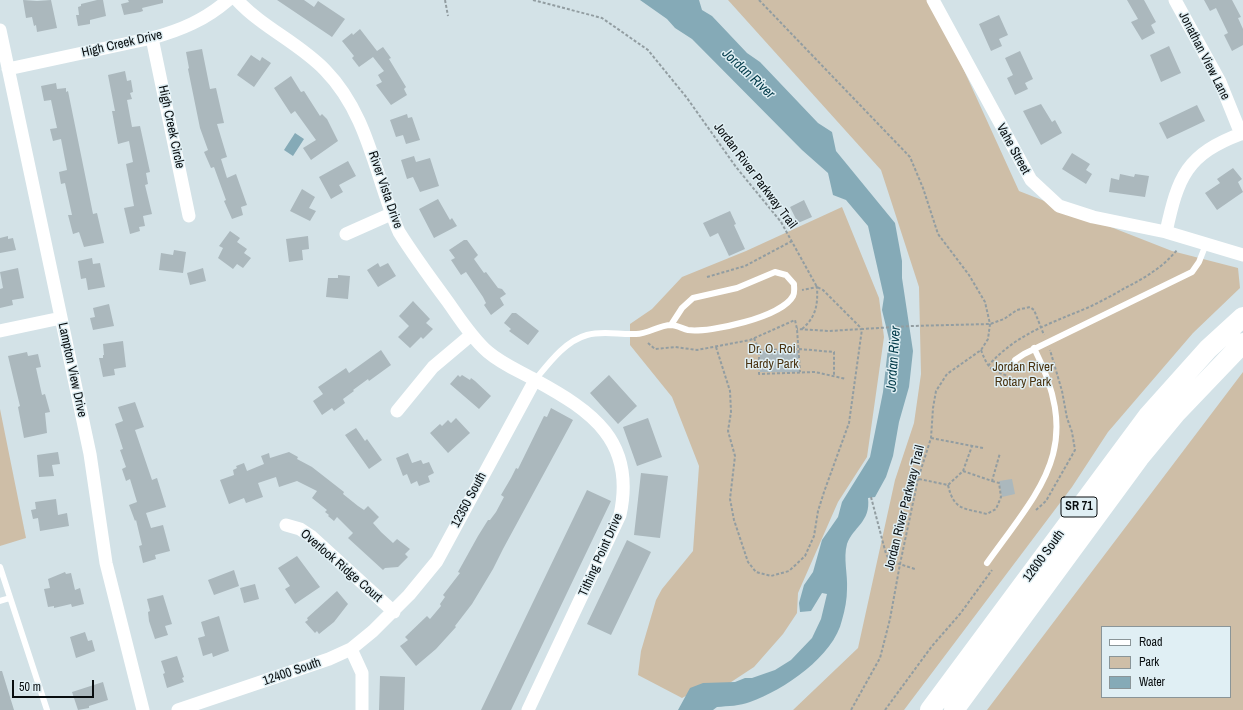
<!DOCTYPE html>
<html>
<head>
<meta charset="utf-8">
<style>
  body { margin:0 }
  #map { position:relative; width:1243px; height:710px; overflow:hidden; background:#d3e2e7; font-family:"Archivo Narrow",sans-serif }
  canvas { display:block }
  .legend { position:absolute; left:1101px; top:626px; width:130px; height:72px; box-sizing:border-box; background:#e0eff4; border:1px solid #8a9598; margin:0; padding:5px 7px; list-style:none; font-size:12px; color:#080d0f }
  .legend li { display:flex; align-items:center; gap:8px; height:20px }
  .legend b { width:20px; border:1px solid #8a9598 }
  .scale { position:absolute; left:12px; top:680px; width:82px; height:18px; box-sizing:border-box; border:2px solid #080d0f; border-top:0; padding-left:5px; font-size:12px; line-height:14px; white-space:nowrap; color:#080d0f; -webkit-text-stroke:3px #e0eff4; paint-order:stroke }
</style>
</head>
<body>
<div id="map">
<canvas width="1243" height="710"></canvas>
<ul class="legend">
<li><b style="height:5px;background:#fff"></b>Road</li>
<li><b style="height:11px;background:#cebea7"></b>Park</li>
<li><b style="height:11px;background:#85aab7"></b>Water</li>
</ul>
<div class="scale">50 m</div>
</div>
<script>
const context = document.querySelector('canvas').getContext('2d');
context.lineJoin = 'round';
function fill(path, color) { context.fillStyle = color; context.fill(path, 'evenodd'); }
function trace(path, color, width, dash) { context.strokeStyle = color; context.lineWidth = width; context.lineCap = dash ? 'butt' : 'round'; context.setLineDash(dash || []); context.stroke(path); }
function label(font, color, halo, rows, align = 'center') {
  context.font = font + ' "Archivo Narrow",sans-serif'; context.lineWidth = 3; context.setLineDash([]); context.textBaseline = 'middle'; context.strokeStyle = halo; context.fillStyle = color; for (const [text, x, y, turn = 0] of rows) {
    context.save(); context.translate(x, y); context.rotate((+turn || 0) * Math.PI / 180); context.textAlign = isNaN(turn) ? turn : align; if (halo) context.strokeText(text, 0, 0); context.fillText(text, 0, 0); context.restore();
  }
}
fill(new Path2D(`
  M728,0H932L1019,191L1172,251L1238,268L1240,288L1193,333L1108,432L1072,487L904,710H793L858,648L895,480L914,423L921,374L919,287L881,170Z
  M842,207L879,298L884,337L867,457L838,502L798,593L797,613L783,634L754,667L722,688L705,686L682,698L638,675L641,651L656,600L662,589L693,551L699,466L672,397L630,345V324L652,309L682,277L746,251Z
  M1243,372V710H987ZM1102,627H1230V697H1102Z
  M0,409L26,538L0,546Z`), '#cebea7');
fill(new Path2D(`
  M640,0H699L702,10L712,16L747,53L760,62L818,123L832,132L836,151L895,223L902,261V278L913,351L909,387L899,422L893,456L886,477L875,497L868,498C871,522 853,527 847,544C843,558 848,575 847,589C847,599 845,610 842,620C834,656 784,690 750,702C740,706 728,706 717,707L713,710H678L690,688L703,683L735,682L745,678H752L775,670L791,660L812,638L821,619L827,594L822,593L811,611L800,612L799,603L804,585L813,572L822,540L838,517L842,502L870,457L883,392L889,339L882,310L884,297L868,226L846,200L833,195L828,173L802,150L692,39L675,28L667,19Z
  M295,133L304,139L293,156L284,150Z`), '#85aab7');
fill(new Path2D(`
  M23,0L37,1L51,0L57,28L37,32L36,25L34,26L32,17L26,18Z
  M97,0H103L106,16L90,20V24L78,26L76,15H79L78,7L81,6V4Z
  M128,0H163V3L142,8L143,11L140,12L124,15L121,4L129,2Z
  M277,0H304L314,7L318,1L345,19L332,37Z
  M1127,0H1144L1156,22L1151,25L1155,33L1142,40L1131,22L1138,19Z
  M1204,0H1232L1241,17L1238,18L1243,29V45L1232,51L1224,35L1228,33L1216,8L1210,11Z
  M999,15L1008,35L999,39L1002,46L991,51L979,24Z
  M360,29L377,51L383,47L391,58L389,59L406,87L404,89L407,95L391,105L376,85L382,82L378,75L384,71L373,57L359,67L352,58L354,56L342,41L352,33L353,35Z
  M1169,46L1181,73L1161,82L1150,55Z
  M202,49L210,89L216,88L224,123L217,124L227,157L221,159L227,178L236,174L247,205L241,207L243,215L232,219L224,201L226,200L214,167L211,168L204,152L208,150L200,128L188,69L189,68L186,52Z
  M1020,51L1033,79L1025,83L1028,89L1015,95L1007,78L1013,75L1005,58Z
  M251,55L260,61L262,57L271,63L254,87L237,75Z
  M125,71L127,81L131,80L133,92L130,93L132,99L127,100L132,127L140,126L150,172L146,173L148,184L145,185L152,214L143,216L145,226L139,227L140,231L130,234L124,208L134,206L126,164L133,162L132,157L129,141L118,144L112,111H115L108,75Z
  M291,76L301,92L304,91L320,116L322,114L327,119L338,141L311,160L303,148L316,140L295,111L291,114L274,88Z
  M56,83L57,89L66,88V92L68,91L93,214L97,213L104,243L84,247L79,232L73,234L68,215H72L65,183L61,184L59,172L67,170L61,139L53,141L50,129L57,128L51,100L44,101L41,86Z
  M1041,104L1052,122L1055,120L1062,133L1041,145L1023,111Z
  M1197,105L1205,121L1167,139L1159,123Z
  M407,114L408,118L412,117L420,140L406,144L403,135L396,137L390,120Z
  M1072,153L1090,164L1086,170L1092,174L1086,184L1062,169Z
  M414,156L416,162L430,158L439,186L420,192L413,177L407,179L401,160Z
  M348,161L356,176L339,185L343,192L331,199L319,177Z
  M1233,168L1242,179L1238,182L1243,192L1217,210L1205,193L1220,183L1217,179Z
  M1120,174L1134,177L1135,174L1149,176L1145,197L1109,192L1111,178L1119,180Z
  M302,189L315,197L309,208L316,211L310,221L290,211Z
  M438,199L450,220L452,218L457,226L434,238L419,209Z
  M804,200L812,217L798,223L790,207Z
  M730,211L736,224L734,225L745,249L729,256L718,233L710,237L703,223Z
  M230,231L240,238L237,242L247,249L244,253L251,258L243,268L237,264L233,269L218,258L223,248L219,246Z
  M8,236V239L13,238L16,250L0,253V238Z
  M308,236L309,249L302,250L303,260L289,262L286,239Z
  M464,240H467L478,255L474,259L484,273L486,272L498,288L502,289L506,294L500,298L504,305L491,315L484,305L486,303L483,297L466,272L461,275L451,260L455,258L449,250Z
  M174,250L186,252L183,273L159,270L161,253L173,255Z
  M92,258L93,264L100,263L105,287L88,290L86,278L81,279L78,261Z
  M378,263L380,267L388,263L396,276L378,287L367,270Z
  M18,268L24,298L12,300L13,305L0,308V289L3,288L0,272Z
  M203,268L206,281L190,285L187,273Z
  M338,275L350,276L348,299L326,297L328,278H338Z
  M413,301L430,319L426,323L433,329L423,339L421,337L410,348L398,337L409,326L399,316Z
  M109,304L114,326L93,330L90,318L95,317L93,308Z
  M512,313H516L539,331L528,345L509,331L511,329L504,323Z
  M123,341L126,367L114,369L115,375L103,377L99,358H103V355H104L103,344Z
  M381,350L391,365L369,381L368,379L353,390L354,391L343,399L345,403L334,411L332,408L322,415L313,401L323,394L318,387L346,368L349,373Z
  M760,351H798L799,372H760Z
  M27,352L28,356L38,354L41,367L36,368L42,395L45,394L50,412L45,413L47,433L24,438L18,407L20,406L8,356Z
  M458,375L460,377L462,375L470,380L471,378L475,381L491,396L479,409L450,384Z
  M609,375L637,406L618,424L590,393Z
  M135,402L144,427L135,430L152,480L157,478L166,507L146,513L151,528L163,525L170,551L155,555L156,559L143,563L139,546L142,545L136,520L135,521L129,505L137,502L130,479L126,481L122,469L126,467L120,450L123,449L115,424L123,421L118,407Z
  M551,408L573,420L503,549L493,569L472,604L455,626L456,627L436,649L416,666L400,646L408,640L405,637L427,616L430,619L441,606L440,604L445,597L443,595L460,573L458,572L478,536L488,520H490L496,512L504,497L501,495L511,478L516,468L518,469L544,416L547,417Z
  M456,418L470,433L448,453L430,433L440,424L442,426L448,420L451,423Z
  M648,418L662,457L637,466L623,427Z
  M356,428L365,441L367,439L382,460L369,469L345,435Z
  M58,452L60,464L52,465L54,476L39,477L37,455Z
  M289,452L298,457L297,459L312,467L344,492L343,494L358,506L364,510L368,506L379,517L373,523L381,532L393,543L397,539L410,549L405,554L408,557L398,567L385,568L383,570L348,538L353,533L337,517L334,521L328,516L329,515L325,512L327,510L312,498L317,491L297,481L279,487L276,477L258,483L263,497L246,503L244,498L229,504L220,480L234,475L233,470L237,468L236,466L244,463L247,471L264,464L261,456L269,453L270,458Z
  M408,453L412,463L421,460L423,464L429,462L434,473L428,476L430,482L419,486L417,481L411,484L407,474L403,476L396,458Z
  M641,473L668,476L660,538L634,535Z
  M1012,479L1015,494L1002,497L999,481Z
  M587,490L611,501L511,710H481Z
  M56,499L58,515L67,513L69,526L40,531L38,518L33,519L31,510L36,509L35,502Z
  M627,540L651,552L611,635L587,624Z
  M297,556L320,587L295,604L285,589L290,586L278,568Z
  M234,570L239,586L214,595L208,580Z
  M65,572L66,574L71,573L75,590L80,588L84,604L72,607L71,604L54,608V606L48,607L44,589L50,588L48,579Z
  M255,584L259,599L244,603L240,588Z
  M337,591L348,604L334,622L319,634L317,631L315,633L305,622L308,620L307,618Z
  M163,595L172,624L165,626L168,635L155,639L149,621L148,612L150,611L147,599Z
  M219,616L229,651L213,657L212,653L203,656L198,638L205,636L201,622Z
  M85,632L88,641L92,640L95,651L76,658L70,637Z
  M177,656L184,677L182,678L184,682L167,688L163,674L165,673L161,661Z
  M0,671H2L14,710H0Z
  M380,676L405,677L404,710H379Z
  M103,682L108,700L89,706V708L78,710L72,692Z`), '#abb8bd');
trace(new Path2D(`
  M445,0L448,16
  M533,0L602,18L648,50L687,98L736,167L781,222L817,287L823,290L862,329L911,326L990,324L1004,319L1017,310L1030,307L1034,310L1044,335
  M759,0L910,157L923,188L938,234L969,275L985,302L990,324L988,339L981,350L947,374L936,391L933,408L931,438L918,479L900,564L890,619L880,658L851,710
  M707,277L745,266L792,241
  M802,329C816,317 818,305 817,287L802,290
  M754,338L759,350V374L815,372L846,379
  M648,343L655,349L675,347L697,350L750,340L795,320L797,329L800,372
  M716,347L730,391L731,412L728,431L735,456L730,499L734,520L748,562L756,572L771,576L789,571L805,556L814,536L818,511L824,492L849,423L862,329L829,331L797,329
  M759,350L799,349L834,352V376
  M981,350C988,368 990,370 1008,376
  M988,366C1016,334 1049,324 1087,308C1100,302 1113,295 1125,288C1145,278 1163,267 1177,250
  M931,438L983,448
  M963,471L992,481L1000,453
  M919,479L948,485L963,471L972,446
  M948,485C954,511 964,508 987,514L996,509L1001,497L999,483L992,481
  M871,497L886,554L890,561L915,569
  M1036,510L1046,501L1075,450L1072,432L1067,418L1062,391L1050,350
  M885,710L932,646L960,614L992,570`), '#929da1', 2, [3, 2]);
trace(new Path2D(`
  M1013,369L1015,360L1024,354L1192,272L1199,262L1206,244
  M535,380C549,363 565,341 587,335C604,330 619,335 636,334C648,334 659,325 671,325C677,325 683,329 688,330C710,333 782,317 793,296C795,292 794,288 794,284L786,275L775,272L737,288L693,298L682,308L671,325
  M987,563C1043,485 1084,447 1034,348
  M0,567L47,710
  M0,601L10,598`), '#fff', 6);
trace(new Path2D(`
  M237,0C263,28 299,43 325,70C369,115 375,177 399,232C414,256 431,279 448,302C460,319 472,338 488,352C502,364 519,371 535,380C592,411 636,441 620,515L528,710
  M933,0L1031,180L1059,206L1093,217L1166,232L1243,255
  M1175,0L1220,82L1241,134
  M0,30L90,454L106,563L143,710
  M152,38L189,216
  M8,69L152,38C181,30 205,20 228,0
  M1166,232C1178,177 1186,154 1243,133
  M346,234L391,214
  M0,331L61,318
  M397,411L433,367L471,335
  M286,525L300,529L312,537L394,612
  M351,649L362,673V710
  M178,710L329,659L351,649L373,631L409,595L437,561L535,380`), '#fff', 13);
trace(new Path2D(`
  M930,710L1148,416L1208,349L1243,317
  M954,710L1139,458L1177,412L1243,343`), '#fff', 20);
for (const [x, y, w] of [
  [1079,507,36]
]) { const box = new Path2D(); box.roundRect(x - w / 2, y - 10, w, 20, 3); context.fillStyle = '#e0eff4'; context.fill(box); trace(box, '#080d0f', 1); }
label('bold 12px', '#080d0f', null, [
  ["SR 71",1079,507]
]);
label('13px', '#080d0f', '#e0eff4', [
  ["High Creek Drive",122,44,-13],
  ["Jonathan View Lane",1204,56,63],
  ["High Creek Circle",171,127,78],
  ["Vahe Street",1013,149,61],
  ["Jordan River Parkway Trail",755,176,53],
  ["River Vista Drive",385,190,71],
  ["Lampton View Drive",72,370,78],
  ["12350 South",469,500,-62],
  ["Jordan River Parkway Trail",905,508,-76],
  ["Tithing Point Drive",601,555,-66],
  ["12600 South",1044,556,-54],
  ["Overlook Ridge Court",341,566,41],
  ["12400 South",292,672,-19]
]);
label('13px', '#48320f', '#e0eff4', [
  ["Dr. O. Roi",772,350],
  ["Hardy Park",772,365],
  ["Jordan River",1023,368],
  ["Rotary Park",1023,383]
]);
label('italic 14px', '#023b4a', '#e0eff4', [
  ["Jordan River",748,74,43],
  ["Jordan River",894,359,-86]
]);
</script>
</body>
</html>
